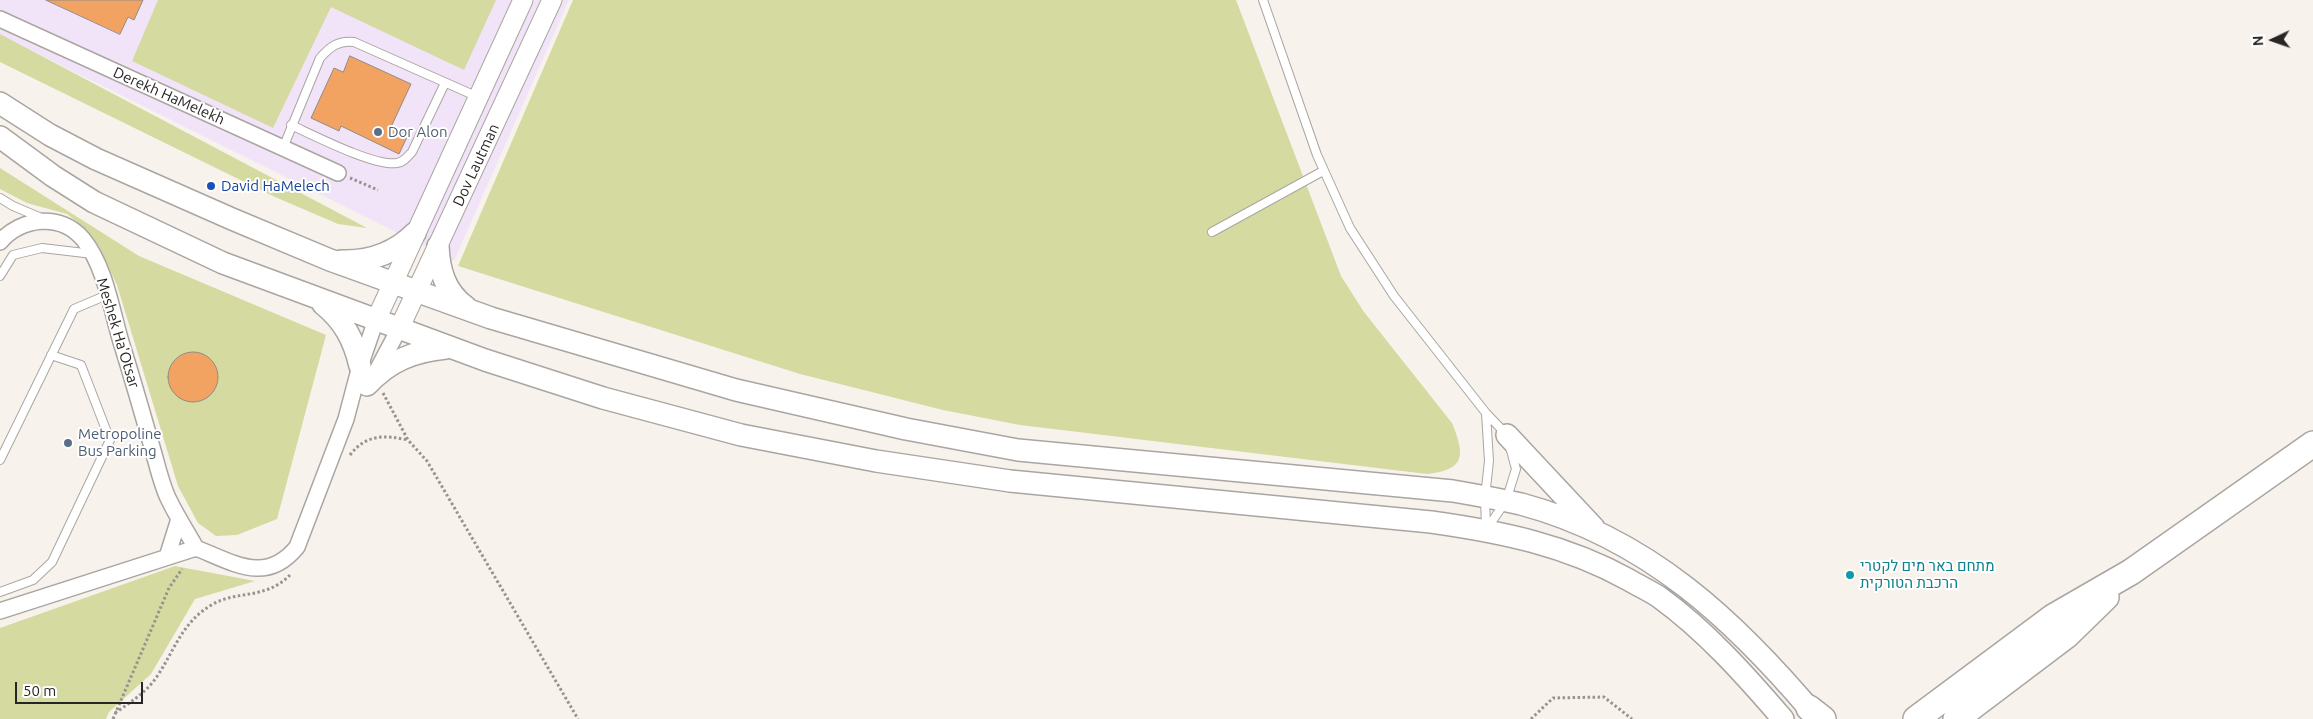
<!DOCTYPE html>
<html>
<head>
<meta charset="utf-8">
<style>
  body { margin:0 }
  #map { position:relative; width:2313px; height:719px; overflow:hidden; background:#f8f2ed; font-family:Ubuntu,sans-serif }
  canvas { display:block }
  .north { position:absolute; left:2248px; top:15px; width:50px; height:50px; -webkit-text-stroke:4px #fff; paint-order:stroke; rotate:267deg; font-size:14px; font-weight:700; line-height:20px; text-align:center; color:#282624 }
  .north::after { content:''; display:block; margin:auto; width:18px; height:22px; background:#282624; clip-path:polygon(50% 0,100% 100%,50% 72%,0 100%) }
  .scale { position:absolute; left:15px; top:682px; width:128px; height:22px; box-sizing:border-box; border:2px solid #282624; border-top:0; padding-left:6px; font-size:15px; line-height:18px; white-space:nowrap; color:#282624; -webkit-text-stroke:4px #fff; paint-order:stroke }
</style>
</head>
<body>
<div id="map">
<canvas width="2313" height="719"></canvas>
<div class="north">N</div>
<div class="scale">50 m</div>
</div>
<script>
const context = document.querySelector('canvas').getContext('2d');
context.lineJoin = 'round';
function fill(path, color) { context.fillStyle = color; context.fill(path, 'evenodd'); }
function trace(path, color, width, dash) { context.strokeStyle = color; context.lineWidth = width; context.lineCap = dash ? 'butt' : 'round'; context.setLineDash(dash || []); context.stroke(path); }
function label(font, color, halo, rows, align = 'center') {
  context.font = font + ' Ubuntu,Heebo,sans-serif'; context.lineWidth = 4; context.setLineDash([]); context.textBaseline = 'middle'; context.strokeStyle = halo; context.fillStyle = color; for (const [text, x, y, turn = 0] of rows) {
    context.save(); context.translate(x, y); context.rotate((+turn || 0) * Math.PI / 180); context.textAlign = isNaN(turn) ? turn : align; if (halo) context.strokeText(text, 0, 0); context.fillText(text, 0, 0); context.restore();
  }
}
fill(new Path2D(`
  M0,0H569L454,261L0,35Z`), '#f1e4f8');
fill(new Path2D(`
  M158,0H496L464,70L331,7L273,128L132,61Z
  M573,0H1236L1341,276L1364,312L1452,423C1465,455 1466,470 1427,474L1020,425L943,410L800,374L458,266Z
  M0,34L367,228L338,224L275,197L0,62Z
  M0,168L139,256L326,335L277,519L237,535L216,536L198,523L178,486L117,285L99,247L87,230L67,214L27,203L0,189Z
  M175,566L255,581L195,599L151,674L109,712L106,719H0V628Z`), '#d5daa1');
const building = new Path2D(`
  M46,0H143L134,20L128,17L120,34Z
  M350,56L411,84L391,127L408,135L399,154L341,126L339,131L311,118L334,68L343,72Z
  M168 377a25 25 0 1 1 50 0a25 25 0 1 1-50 0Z`);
fill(building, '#f2a362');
trace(building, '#918c88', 1);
const service = new Path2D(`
  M1263,0L1317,155L1350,228L1394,296L1486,413L1506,434
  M291,125C313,135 375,167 397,163C404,162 407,157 412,152L445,83
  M283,148L320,58C330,47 338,40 354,42L478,97
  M0,198L13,206L44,219
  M1212,232L1323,171
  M0,276L13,255L42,248L93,254
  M1486,413L1489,461L1485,497L1486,528
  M0,460L74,309L107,295
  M1486,530L1506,501L1516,469L1510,447
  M0,592L33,580L52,562L110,440L81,365L51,355`);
const minor = new Path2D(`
  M0,19L338,173
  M0,242C21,218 60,212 83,239C105,266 111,308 121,342C132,377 142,412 152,447C157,464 161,483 168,498C176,515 187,532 196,548L0,611
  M375,374L399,329
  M196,548C234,563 266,585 297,547L346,419L360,366L376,320
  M167,557L179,519`);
const tertiary = new Path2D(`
  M376,320L523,0
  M399,329L552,0`);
const secondary = new Path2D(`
  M0,103L50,135L96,159L232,219L330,260L491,318L736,390L906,429L1018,450L1453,491C1476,495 1498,499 1521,504C1648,538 1736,621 1818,719
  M0,137L53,176L94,202L223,263L485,360L603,398L741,435L876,461L1010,481L1431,522C1502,532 1566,545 1629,580C1639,586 1650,591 1659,597C1706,631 1745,675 1783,719
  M438,246C439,270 445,292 466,307
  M341,261C370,262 395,253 415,233
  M323,304C344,321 354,340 360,366
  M367,385C389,361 414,351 446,348
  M1507,435L1594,528`);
const trunk = new Path2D(`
  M1809,708L1823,719
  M1916,719L2053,617L2131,572L2313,444
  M1956,719L2067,635L2106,597`);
trace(service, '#aba5a1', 10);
trace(minor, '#aba5a1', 18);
trace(tertiary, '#aba5a1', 21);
trace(secondary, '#aba5a1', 24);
trace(trunk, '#aba5a1', 28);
trace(new Path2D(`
  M350,178L378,190
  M383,393L408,440L427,461L578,719
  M350,455C366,434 385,435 408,440
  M115,713C131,702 147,692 158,675C175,649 182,622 213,604C238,590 265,600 290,575
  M113,719L169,588L182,569
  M1531,719L1553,698L1604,697L1632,719`), '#97938f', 3, [2.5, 2.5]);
trace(service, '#fff', 8);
trace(minor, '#fff', 15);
trace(tertiary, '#fff', 19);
trace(secondary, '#fff', 21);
trace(trunk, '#fff', 25);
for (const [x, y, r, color] of [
  [378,132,5,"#5c6f8a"],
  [211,186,5,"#1a4fb4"],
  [68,443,5,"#5c6f8a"],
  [1850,575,5,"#0f9aa8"]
]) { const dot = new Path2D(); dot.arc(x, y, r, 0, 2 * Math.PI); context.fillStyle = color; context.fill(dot); trace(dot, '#fff', 2); }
label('15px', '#282624', '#fff', [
  ["Derekh HaMelekh",169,96,24],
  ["Dov Lautman",476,165,-65],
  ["Meshek Ha'Otsar",118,333,73]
]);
label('15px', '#4e5e75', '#fff', [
  ["Dor Alon",388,132],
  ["Metropoline",78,434],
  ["Bus Parking",78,451]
], 'left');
label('15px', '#164399', '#fff', [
  ["David HaMelech",221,186]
], 'left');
label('15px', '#0d838f', '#fff', [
  ["מתחם באר מים לקטרי",1860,566],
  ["הרכבת הטורקית",1860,583]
], 'left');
</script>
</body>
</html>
